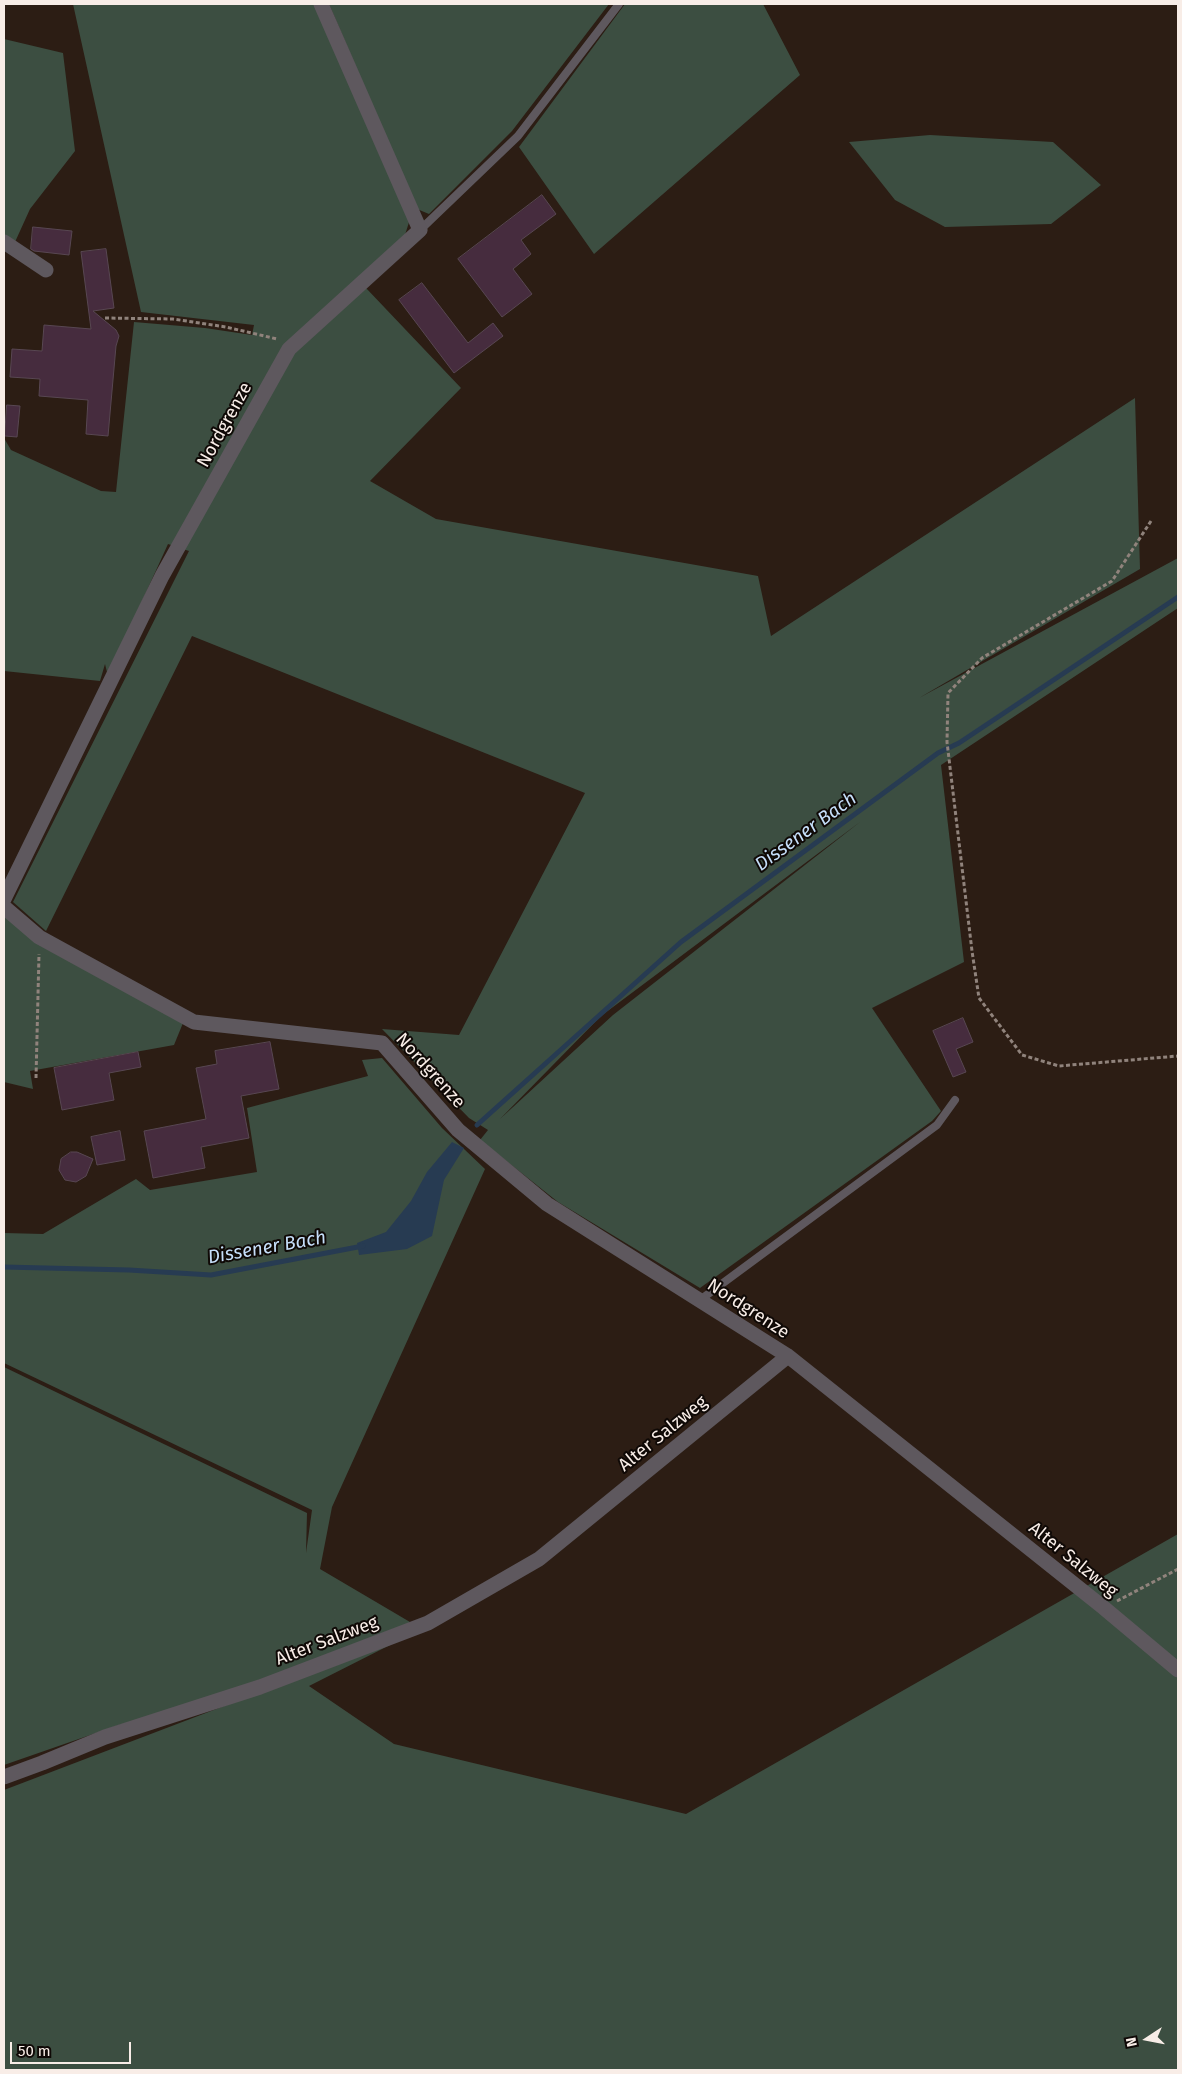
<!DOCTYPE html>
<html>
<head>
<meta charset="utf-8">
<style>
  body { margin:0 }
  #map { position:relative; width:1182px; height:2074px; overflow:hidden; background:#2c1d14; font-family:"Fira Sans",sans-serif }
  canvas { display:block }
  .frame { position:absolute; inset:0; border:5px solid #f8ede7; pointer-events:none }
  .north { position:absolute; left:1122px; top:2014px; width:50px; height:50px; -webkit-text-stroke:4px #0f0906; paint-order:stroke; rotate:259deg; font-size:14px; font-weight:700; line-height:20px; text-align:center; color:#f8ede7 }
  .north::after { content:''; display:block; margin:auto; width:18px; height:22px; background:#f8ede7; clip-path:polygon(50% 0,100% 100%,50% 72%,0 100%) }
  .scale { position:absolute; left:10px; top:2042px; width:121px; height:22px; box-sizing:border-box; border:2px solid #f8ede7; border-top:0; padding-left:6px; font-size:15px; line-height:18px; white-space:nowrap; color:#f8ede7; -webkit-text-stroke:4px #0f0906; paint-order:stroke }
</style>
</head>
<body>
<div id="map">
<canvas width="1182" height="2074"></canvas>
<div class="frame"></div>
<div class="north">N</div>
<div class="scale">50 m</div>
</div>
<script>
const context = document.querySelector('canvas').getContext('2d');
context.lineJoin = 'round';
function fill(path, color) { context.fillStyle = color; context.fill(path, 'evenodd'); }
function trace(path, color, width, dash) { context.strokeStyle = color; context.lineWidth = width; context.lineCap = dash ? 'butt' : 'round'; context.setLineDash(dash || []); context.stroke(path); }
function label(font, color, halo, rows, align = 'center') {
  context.font = font + ' "Fira Sans",sans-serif'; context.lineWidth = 4; context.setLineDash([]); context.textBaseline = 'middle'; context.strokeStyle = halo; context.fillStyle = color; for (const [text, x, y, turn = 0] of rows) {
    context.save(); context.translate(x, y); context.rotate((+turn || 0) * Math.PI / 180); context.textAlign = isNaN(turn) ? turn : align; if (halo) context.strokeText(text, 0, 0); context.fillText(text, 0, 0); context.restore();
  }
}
fill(new Path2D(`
  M73,4H315L411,216L404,238L366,288L461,388L370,481L436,519L758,576L771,636L1135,398L1140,569L919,698L1178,558V608L941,765L964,962L872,1008L941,1111L932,1121L700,1288L558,1202L480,1140L488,1130L469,1118L382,1029L459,1035L585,793L192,636L46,931L13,902L189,551L168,544L108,676L105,664L100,681L4,671V438L11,450L101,491L116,492L134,322L205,328L252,335L254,325L141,312ZM860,822L613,1015L500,1119L601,1016Z
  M329,4H609L512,131L429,214L417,209Z
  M625,4H763L800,75L594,254L519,147Z
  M4,39L63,53L75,151L30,209L15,242L4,235Z
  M930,135L1053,142L1101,185L1051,224L945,227L895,200L849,142Z
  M4,914L183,1023L174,1045L30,1071L33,1089L4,1082Z
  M382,1058L442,1128L485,1169L332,1507L320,1569L410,1622L390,1645L309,1686L394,1744L686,1814L1178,1534V2070H4V1790L253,1695L119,1725L4,1765V1367L307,1513L306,1553L312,1510L4,1363V1233L43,1234L136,1179L150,1190L257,1172L247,1108L368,1076L362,1060Z`), '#3c4e41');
fill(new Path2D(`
  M452,1142L464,1148L444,1180L432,1236L407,1249L359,1255L357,1243L386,1232L411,1201L427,1172Z`), '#273b52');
trace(new Path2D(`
  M477,1125L681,942L938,753L959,743L1178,597
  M4,1267L129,1270L211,1275L363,1246`), '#273b52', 5);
const building = new Path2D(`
  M542,195L556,214L521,240L531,254L513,269L532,294L502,317L458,259Z
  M33,227L72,231L69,255L34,251L31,249Z
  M106,249L114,308L93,311L116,330L119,336L116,346L108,436L86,434L88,400L39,396L40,379L10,377L12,349L42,351L44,325L91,329L81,252Z
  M422,283L468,343L493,323L503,336L454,373L399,300Z
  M7,405L20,406L17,437L5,436Z
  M963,1018L973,1042L956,1049L966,1072L953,1077L933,1031Z
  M270,1042L279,1089L241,1096L249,1138L201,1147L205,1168L153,1178L144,1131L206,1119L196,1068L217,1064L215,1051Z
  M138,1052L141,1067L109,1073L114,1100L62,1110L54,1068Z
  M120,1131L125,1160L97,1165L91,1137Z
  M71,1152H77L93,1159L86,1176L76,1182L65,1180L59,1170L61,1159Z`);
fill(building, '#462c3e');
trace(building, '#584752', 1);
trace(new Path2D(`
  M105,318L173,319L226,327L277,339
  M1151,521L1112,581L982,658L948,693L947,742L972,951L979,998L1022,1055L1059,1066L1178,1056
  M36,1078L39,954
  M1117,1601L1178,1569`), '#90837c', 3, [4, 2.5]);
trace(new Path2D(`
  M420,230L518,136L619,4
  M700,1300L937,1125L955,1100`), '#5e585e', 8);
trace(new Path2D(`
  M4,242L46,270
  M4,899L162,576L289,349L420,230L321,4
  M4,907L39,937L194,1022L382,1043L458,1130L547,1204L788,1356L1104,1608L1178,1670
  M4,1777L42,1763L105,1737L260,1687L428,1623L539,1559L788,1356`), '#5e585e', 15);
label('18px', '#f8ede7', '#0f0906', [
  ["Nordgrenze",225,425,-61],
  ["Nordgrenze",430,1071,48],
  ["Nordgrenze",748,1309,33],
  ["Alter Salzweg",663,1434,-39],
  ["Alter Salzweg",1073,1560,39],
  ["Alter Salzweg",327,1641,-21]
]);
label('italic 19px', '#c5def9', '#0f0906', [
  ["Dissener Bach",806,832,-36],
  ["Dissener Bach",267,1248,-10]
]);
</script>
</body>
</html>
